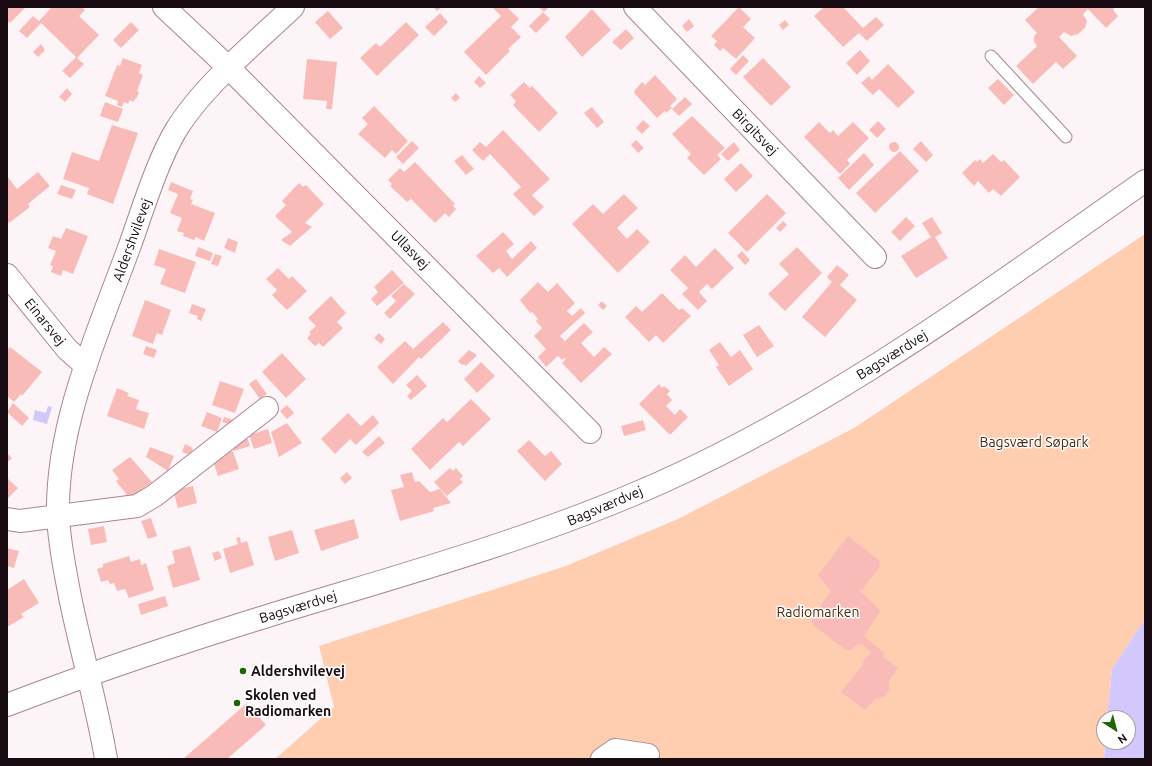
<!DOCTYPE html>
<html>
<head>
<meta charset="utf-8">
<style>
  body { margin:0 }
  #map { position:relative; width:1152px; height:766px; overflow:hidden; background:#fdf4f8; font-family:Ubuntu,sans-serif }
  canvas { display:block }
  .frame { position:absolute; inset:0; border:8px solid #170a10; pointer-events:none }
  .north { position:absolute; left:1096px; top:710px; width:40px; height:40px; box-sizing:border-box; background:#fff; border:1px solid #a29d9f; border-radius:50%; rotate:144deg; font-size:11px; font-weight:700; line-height:16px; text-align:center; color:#170a10 }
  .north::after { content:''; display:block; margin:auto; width:14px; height:18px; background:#1d6701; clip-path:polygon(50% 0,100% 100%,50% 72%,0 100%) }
</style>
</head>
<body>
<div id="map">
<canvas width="1152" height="766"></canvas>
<div class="frame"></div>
<div class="north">N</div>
</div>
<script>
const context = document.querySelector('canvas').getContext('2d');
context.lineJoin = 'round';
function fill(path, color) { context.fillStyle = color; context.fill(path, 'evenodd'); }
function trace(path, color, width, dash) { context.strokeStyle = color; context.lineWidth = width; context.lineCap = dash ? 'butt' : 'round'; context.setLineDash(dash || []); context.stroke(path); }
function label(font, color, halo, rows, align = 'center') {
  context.font = font + ' Ubuntu,sans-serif'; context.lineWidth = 3; context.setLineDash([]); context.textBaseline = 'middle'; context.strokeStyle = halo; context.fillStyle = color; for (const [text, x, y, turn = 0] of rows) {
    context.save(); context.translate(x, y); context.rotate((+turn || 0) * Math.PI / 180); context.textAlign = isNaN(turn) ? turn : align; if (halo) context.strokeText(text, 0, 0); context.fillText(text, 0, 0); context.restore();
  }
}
fill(new Path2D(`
  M1145,234V619L1112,669L1107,718H1104V742H1105L1104,759H275L334,707L319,646L566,566L678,519L854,428Z`), '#ffcdb0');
fill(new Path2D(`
  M48,406L52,407L47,424L33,420L35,410L46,413Z
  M1145,619V759H1104L1105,742H1128V718H1107L1112,669Z`), '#d2c8fc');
fill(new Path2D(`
  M7,7H26L10,23L7,21Z
  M52,7H82L85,10L79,16L99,35L77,58L84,64L70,78L62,71L76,57L41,23L27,38L19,31L33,16L39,21Z
  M433,7H442L437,11Z
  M495,7H507L519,19L511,27L521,37L508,49L510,51L486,75L464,52L501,16L493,8Z
  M539,7H549L544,12Z
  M739,7L751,19L743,27L755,38L736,59L723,48L720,51L714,45L717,41L711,36Z
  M824,7H843L863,28L876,17L884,25L867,41L859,33L843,47L814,16Z
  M1039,7H1115L1113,10L1118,16L1106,28L1088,9L1083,14L1087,21L1085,28L1078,34L1071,36L1064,32L1059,37L1077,56L1063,69L1056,62L1033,84L1016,66L1037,46L1034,42V36L1037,33L1025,20Z
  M592,9L611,30L582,57L565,37Z
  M328,11L343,28L330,39L315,22Z
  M543,12L550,19L536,33L529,26Z
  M440,13L448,22L434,36L425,27Z
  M689,19L694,26L687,32L682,26Z
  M785,20L789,25L783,30L779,25Z
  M131,22L139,30L121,48L113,40Z
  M406,22L419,35L377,76L360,58L376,43L380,47Z
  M626,29L634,38L621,50L612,42Z
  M41,44L45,50L38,57L33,52Z
  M860,50L870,61L857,75L846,63Z
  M743,55L749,61L736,75L730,69Z
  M123,58L142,65L139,73L143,75L137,91L139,92L137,97L133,102L130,100L128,104L124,102L122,107L117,105L118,101L105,96L117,65L120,66Z
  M763,58L791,87L771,106L743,77Z
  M307,59L337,62L332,109H326L327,101L303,99Z
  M888,64L915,92L898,108L879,89L873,95L861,83L869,76L872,80Z
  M655,75L677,99L670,106L672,108L666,113L665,111L657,118L635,94L634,91L642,82L645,85Z
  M479,76L486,83L480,88L474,82Z
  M998,79L1014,95L1004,105L988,88Z
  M524,82L530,88L532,86L558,113L539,132L513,105L516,101L510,95Z
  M67,88L72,94L65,102L59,97Z
  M456,93L460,98L455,102L451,98Z
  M685,97L692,104L679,116L672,109Z
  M105,102L123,109L118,122L100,116Z
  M374,106L408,141L396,154L392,150L385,158L358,134L368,124L362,118Z
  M592,107L604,122L597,128L584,113Z
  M692,116L725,148L717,155L721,159L704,175L687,158L691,154L672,134Z
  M643,120L650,126L642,134L636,128Z
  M878,121L886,129L877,138L869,130Z
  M819,122L830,133L833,130L838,136L853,122L869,138L847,160L850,164L840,174L804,137Z
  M112,125L138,133L113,204L87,194L89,188L63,179L72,152L99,161Z
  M503,130L550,179L532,195L544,207L534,216L513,194L521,187L490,154L483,161L472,150L480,142L486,147Z
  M636,140L644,148L638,153L631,145Z
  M412,141L419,148L403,164L396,157Z
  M921,141L933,155L926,162L913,149Z
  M889 147a5 5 0 1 1 10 0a5 5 0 1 1-10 0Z
  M734,142L740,150L728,161L721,154Z
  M900,151L919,171L875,213L856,193Z
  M864,153L874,165L849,190L838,178Z
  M993,154L1001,162L1004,160L1020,177L1001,196L993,189L989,193L978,181L974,186L962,173L975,160L977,162L980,159L983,163Z
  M462,155L474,169L466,175L454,161Z
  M415,162L455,204L453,206L456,209L449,217L445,213L435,223L411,199L407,202L390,186L392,184L388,180L400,168L404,172Z
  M741,163L753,176L736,192L724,179Z
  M38,172L50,186L28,204L30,207L9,223L7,220V176L17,189Z
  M171,182L193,191L190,199L193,200L191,204L215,213L204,241L196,237L194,240L183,236L184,233L177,231L182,218L170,213L178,194L168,190Z
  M299,183L303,187L306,185L324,204L305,223L312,227L290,246L281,240L292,232L275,216L286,205L282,201Z
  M61,185L76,190L72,199L57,194Z
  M624,194L638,208L617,228L627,239L637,229L650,242L618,273L572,224L593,204L603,214Z
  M767,194L786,213L747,252L728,233Z
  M906,217L915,226L900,241L891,232Z
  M932,217L942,233L935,237L948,258L916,278L901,256L931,237L922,223Z
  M783,221L787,225L780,232L776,228Z
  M66,228L88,236L73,274L63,270L61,276L51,272L53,266L50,265L56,251L48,248L53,236L61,239Z
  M503,232L514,244L506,251L512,259L531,241L537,248L507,277L499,268L493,273L476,256Z
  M228,238L238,242L235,253L224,248Z
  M198,247L213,253L210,261L195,256Z
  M797,247L822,273L785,311L768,294L789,274L779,264Z
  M715,248L734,268L712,289L707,284L699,292L707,301L698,310L682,294L688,288L670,270L685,255L696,267Z
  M159,249L196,262L185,293L160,284L166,269L154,265Z
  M742,251L750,260L745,265L737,256Z
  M215,254L222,256L218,266L211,264Z
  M837,265L849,275L840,285L857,300L825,337L802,317L832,282L827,277Z
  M278,268L289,279L292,276L307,291L287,310L272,295L277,290L266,279Z
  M392,270L404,283L377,306L371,299L378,292L374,287Z
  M538,282L548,292L557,283L575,303L567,311L572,316L581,308L585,313L560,336L565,341L584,323L593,332L581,343L594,357L604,347L612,354L581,383L562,363L566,359L564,358L562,360L558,356L546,367L538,357L546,349L534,336L542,328L536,321L538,319L532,312L530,313L520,300Z
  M404,284L415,294L390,319L384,313L396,301L391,296Z
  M662,293L679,310L682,308L691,316L663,343L656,335L649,342L625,317L636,306L642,312Z
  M331,296L346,313L337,322L343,328L323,347L319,343L315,346L307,338L311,334L309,332L316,326L308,318Z
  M145,300L171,310L162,335L157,333L153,344L132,336Z
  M602,301L607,306L603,310L598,305Z
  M192,304L206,309L201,321L197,319L198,316L189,313Z
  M443,322L451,330L421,359L419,357L393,384L377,367L405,341L413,349Z
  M759,325L774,346L757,357L743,335Z
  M379,333L385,339L381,344L374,338Z
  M720,342L731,357L740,350L753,369L729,386L716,367L719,365L709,350Z
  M146,346L157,350L154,358L143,354Z
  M10,347L42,372L22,396L21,394L14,402L7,396V350Z
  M469,350L477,355L466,366L464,364L462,365L458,361Z
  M282,353L306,379L286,398L262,372Z
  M481,362L495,376L477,393L464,379Z
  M417,375L427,386L411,400L407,396L412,391L406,385Z
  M256,379L267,394L260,399L249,384Z
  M220,381L244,389L235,413L212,405Z
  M659,384L662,388L664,386L670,391L667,394L672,400L666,406L675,415L680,409L688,417L670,435L639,404Z
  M117,388L129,393L127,396L139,400L136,409L149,413L144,429L107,416Z
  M471,399L491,419L463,446L459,442L430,470L411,449L443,418L447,422Z
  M13,403L29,418L22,426L7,412Z
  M287,405L294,413L287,419L280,411Z
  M207,412L222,418L217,432L201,426Z
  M348,413L361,426L373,415L379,423L356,445L350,439L335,454L321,439Z
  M224,417L234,420L229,424L222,422Z
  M643,420L646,430L624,436L621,426Z
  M287,423L302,443L279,457L271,432Z
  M268,429L272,443L254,449L249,435Z
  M379,436L385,443L368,457L362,452Z
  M247,437L250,446L234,451L231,442Z
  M529,440L545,456L551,451L562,464L545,481L517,451Z
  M185,444L193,448L190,455L182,452Z
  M150,447L174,456L168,471L146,457Z
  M233,451L239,469L218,476L212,458Z
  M7,453L12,458L7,463Z
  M130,457L152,482L130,499L116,481L119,479L112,470Z
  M450,468L453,471L456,468L463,476L460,479L463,482L447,496L434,482Z
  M347,472L352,478L345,484L340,478Z
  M412,472L415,482L419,481L430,492L440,489L451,503L433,508L434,511L400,521L391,490L404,487L400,475Z
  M7,478L18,488L7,499Z
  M193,486L197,503L178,508L173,490Z
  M151,518L157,536L148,539L141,521Z
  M354,519L359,538L321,551L314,530Z
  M104,526L107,542L91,545L88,529Z
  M292,530L299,553L275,561L268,537Z
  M848,536L880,561L879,564L880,566L862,590L860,589L859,590L880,610L879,613L864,636L884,653L882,656L898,668L889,681V690L884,697L875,699L865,710L841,692L863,665L862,663L871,652L861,644L855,645L852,650H846L814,626L811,619L831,591L818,575Z
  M240,537L241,543L247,541L254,565L230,573L223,549L238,544L236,538Z
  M190,546L200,580L173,588L167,566L175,563L172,551Z
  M7,548L19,551L14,568L7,566Z
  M219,551L222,558L215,561L212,553Z
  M129,556L131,562L140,559L141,565L146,563L154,590L129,598L125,589L117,591L114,583L110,584L108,580L101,582L97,569L103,567V564Z
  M24,579L39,603L21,614L24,617L7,627V590Z
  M165,596L168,606L141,615L138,604Z
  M247,703L266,725L227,759H183Z`), '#f9bbb8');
const service = new Path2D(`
  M991,56L1066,137`);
const minor = new Path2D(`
  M164,7L229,68L590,432
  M635,7L875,257
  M7,275L67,349L86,366
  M7,519L20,521L137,506L154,496L267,408
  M106,759C97,705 81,651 70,597C65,570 59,543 58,515C56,423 99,330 130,245C143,209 157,162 176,130C203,86 256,42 293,7
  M602,759L615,750L648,755`);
const primary = new Path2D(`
  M7,705C96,671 186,641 277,613C398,576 515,544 632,495C818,417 981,296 1145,181`);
trace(service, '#a98493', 13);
trace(minor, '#a98493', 24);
trace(primary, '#a98493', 24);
trace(service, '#fff', 11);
trace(minor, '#fff', 22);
trace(primary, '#fff', 22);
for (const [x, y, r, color] of [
  [243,671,4,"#1d6701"],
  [237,703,4,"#1d6701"]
]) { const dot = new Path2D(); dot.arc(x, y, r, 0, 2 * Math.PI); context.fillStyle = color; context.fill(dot); trace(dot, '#fff', 1.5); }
label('14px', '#170a10', '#fff', [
  ["Birgitsvej",755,132,46],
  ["Aldershvilevej",132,240,-70],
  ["Ullasvej",410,250,45],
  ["Einarsvej",45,322,51],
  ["Bagsværdvej",892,355,-32],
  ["Bagsværdvej",605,506,-23],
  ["Bagsværdvej",298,607,-17]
]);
label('14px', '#50280c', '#fff', [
  ["Bagsværd Søpark",1034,442],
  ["Radiomarken",818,612]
]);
label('bold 14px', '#170a10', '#fff', [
  ["Aldershvilevej",251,671],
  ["Skolen ved",245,695],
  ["Radiomarken",245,711]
], 'left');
</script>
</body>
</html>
